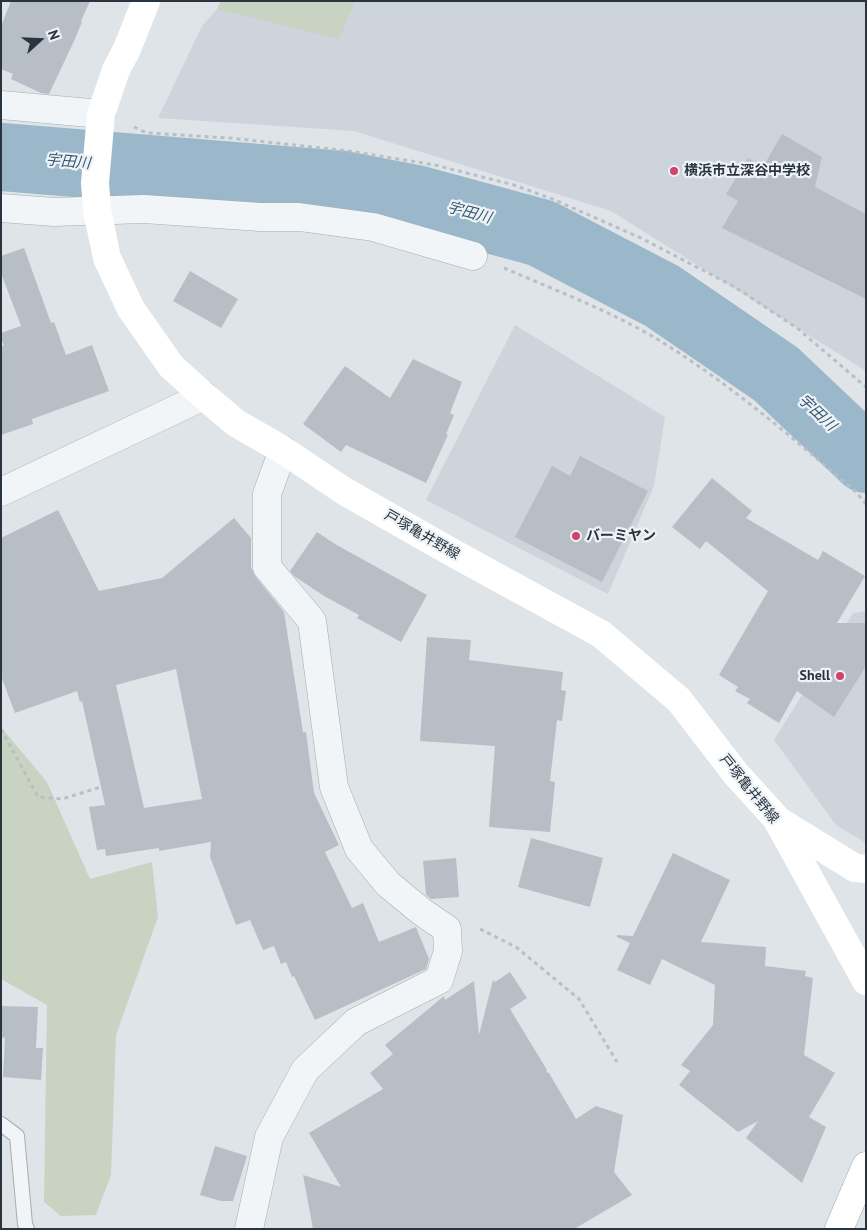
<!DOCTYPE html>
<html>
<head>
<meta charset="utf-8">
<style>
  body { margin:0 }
  #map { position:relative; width:867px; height:1230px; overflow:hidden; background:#dfe4e9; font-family:"PT Sans",sans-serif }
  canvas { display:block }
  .frame { position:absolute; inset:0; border:2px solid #283440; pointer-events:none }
  .north { position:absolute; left:15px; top:15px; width:50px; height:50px; -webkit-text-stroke:4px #eff3f6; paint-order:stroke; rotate:70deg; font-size:14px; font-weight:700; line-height:20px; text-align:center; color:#283440 }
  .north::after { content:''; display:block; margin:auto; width:18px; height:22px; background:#283440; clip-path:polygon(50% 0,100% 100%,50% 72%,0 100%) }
</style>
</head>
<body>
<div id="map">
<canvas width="867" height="1230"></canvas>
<div class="frame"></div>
<div class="north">N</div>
</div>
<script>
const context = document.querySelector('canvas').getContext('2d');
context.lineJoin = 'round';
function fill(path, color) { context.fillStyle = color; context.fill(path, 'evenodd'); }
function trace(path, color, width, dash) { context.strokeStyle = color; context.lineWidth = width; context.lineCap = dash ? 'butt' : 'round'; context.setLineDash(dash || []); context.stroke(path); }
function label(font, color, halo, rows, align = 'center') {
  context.font = font + ' "PT Sans","Noto Sans JP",sans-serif'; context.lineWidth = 4.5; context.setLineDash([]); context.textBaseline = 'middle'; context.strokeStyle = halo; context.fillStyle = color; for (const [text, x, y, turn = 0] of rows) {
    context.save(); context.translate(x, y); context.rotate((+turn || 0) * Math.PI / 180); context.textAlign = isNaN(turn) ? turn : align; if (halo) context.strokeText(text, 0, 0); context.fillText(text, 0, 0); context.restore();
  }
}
fill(new Path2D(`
  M221,1H866V371L611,211L354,131L158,118L202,26L217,9Z
  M515,325L665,417L654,486L608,594L426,500Z
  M866,611V843L836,825L774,740L853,613Z`), '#ced4db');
fill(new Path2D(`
  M221,1H355L339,39L217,9Z
  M1,727L47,782L90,879L152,862L158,917L116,1035L111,1175L96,1215L61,1216L44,1202L47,1005L1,979Z`), '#c8d3c1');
trace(new Path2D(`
  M1,157L344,185L416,199L541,233L662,296L776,374L866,459`), '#9ab8c9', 68);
fill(new Path2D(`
  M11,1H90L81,21L82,22L75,39L49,94L41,93L11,79L13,74L1,69V26Z
  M782,134L822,157L815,187L866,214V299L722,228L738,201L726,194L748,158L763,167Z
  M24,248L51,323L54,322L66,355L92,345L109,391L32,419L33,424L1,435V346H4L1,338V333L21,326L1,273V256Z
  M190,271L238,299L221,328L173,301Z
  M413,359L462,382L450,413L454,415L446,434L448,435L426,483L346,445L341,452L303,424L345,366L390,398Z
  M580,456L648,491L602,582L515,537L552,466L570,476Z
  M712,478L752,511L746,518L818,560L823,551L865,576L837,623H866V666L834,717L797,691L779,723L747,703L750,699L735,691L738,687L719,675L768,591L706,541L700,549L672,527Z
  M58,510L99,591L162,578L234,518L251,538V567L255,576L284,612L303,732H306L314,793L339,845L325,852L352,908L363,903L379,942L416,927L429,959L426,969L315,1020L294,976L292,977L286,962L281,964L274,946L263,950L250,920L236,925L210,857L211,842L159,851V848L106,856L105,849L97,850L89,807L105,805L82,701L80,702L77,691L15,713L1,676V538ZM176,669L202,799L144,808L116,685Z
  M317,532L335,544L427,595L401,642L357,618L359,615L324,596L294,576L290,571Z
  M427,637L471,640L469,660L563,672L561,690L566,691L562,721L557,720L550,781L555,782L550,832L489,827L495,746L420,741Z
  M531,838L603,858L590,907L518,887Z
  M673,853L730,880L701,942L766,947L765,966L806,971L805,976L813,978L804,1055L835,1073L809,1117L826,1127L802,1183L746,1138L758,1121L738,1132L679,1085L690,1071L681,1065L713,1025L715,985L662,959L650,985L617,970L630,943L617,937V935L633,936Z
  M456,858L459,897L431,899L426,895L423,861Z
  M510,972L527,998L510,1009L547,1070L546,1072L549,1073L576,1119L596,1106L623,1115L614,1172L632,1195L574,1229H313L303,1175L341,1187L309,1133L383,1089L370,1073L393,1054L385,1045L444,996L445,1000L474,981L479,1035L493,980L495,982Z
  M1,1006L38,1007L36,1048H43L41,1080L3,1077L5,1038L1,1037Z
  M215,1146L247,1156L233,1201H221L200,1195Z`), '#b7bec6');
const service = new Path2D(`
  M1,1124L17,1136L25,1224L27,1229`);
const minor = new Path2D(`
  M1,105L101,114
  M1,208L54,212L144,209L260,217H299L373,227L473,256
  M1,492L204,396
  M249,1229L269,1137L305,1070L356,1022L439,980L448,951L447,929L422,912L388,884L359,849L334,787L312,621L267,567V494L283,450`);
const primary = new Path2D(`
  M839,1229L866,1166`);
trace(service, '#a4acb3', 16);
trace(minor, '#a4acb3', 29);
trace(primary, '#9fabb5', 29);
trace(new Path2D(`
  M134,127L147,133L230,138L349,151L435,165L514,185L555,200L643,239L735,287L797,328L866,387
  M504,268C557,291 613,312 662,342C731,385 793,438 855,491L866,504
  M1,729L38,797L62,799L104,786
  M480,929L516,947L579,999L617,1062`), '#b9bfc4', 3, [4, 4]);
trace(service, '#f2f5f7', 14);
trace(minor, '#f2f5f7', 28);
trace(new Path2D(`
  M146,1L127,49L116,70L101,114L95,183L97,210L107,258L131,309L171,366L204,396L236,423L283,450L344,491L453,553L601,634L679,700L736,774L776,818L866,981
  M779,821L855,868L866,869`), '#fff', 28);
trace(primary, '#fff', 28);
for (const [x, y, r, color] of [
  [674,171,5,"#cf436d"],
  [576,536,5,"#cf436d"],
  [840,676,5,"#cf436d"]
]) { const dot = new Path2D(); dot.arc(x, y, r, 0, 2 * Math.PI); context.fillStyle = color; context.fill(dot); trace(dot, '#eff3f6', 2); }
label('bold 14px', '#283440', '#eff3f6', [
  ["横浜市立深谷中学校",684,171],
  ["バーミヤン",586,536],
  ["Shell",830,676,"right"]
], 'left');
label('14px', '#283440', '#eff3f6', [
  ["戸塚亀井野線",422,535,30],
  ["戸塚亀井野線",749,789,51]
]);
label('italic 15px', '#325974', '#eff3f6', [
  ["宇田川",68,162,5],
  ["宇田川",469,213,15],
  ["宇田川",817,413,43]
]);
</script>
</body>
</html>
